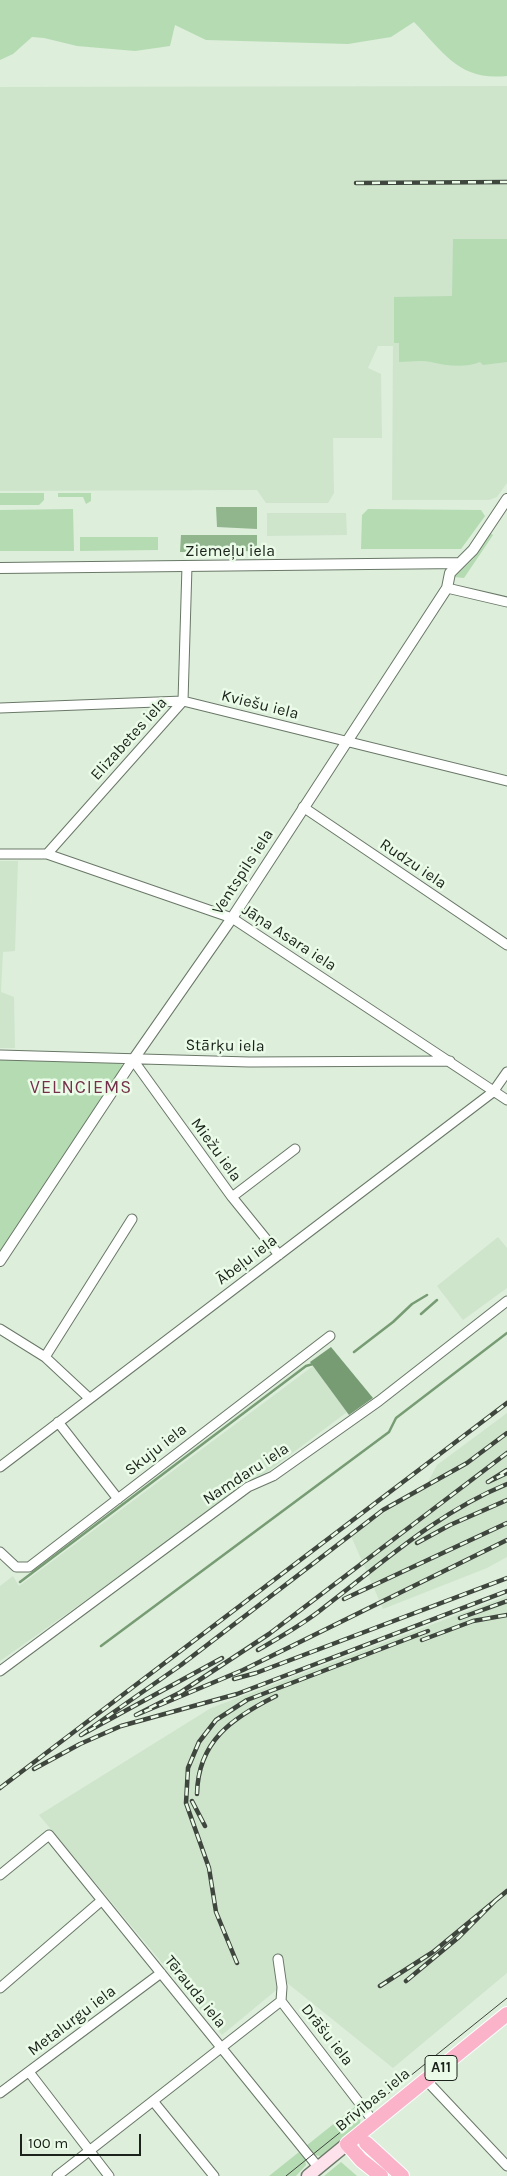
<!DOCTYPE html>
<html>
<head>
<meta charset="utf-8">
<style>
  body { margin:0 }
  #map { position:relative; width:507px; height:2176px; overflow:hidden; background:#ddeedb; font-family:Karla,sans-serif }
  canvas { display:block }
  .scale { position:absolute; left:20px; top:2134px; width:121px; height:22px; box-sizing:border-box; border:2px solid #1b221b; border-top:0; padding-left:6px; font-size:15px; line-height:18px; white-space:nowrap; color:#1b221b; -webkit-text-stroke:4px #eafce8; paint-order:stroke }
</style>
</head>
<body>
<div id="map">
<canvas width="507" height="2176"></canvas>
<div class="scale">100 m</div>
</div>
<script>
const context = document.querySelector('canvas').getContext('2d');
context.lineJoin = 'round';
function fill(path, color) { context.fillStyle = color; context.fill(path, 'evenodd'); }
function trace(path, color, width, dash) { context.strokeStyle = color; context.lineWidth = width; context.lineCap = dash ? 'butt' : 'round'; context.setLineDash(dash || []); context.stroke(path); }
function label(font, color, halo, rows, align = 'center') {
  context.font = font + ' Karla,sans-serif'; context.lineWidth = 5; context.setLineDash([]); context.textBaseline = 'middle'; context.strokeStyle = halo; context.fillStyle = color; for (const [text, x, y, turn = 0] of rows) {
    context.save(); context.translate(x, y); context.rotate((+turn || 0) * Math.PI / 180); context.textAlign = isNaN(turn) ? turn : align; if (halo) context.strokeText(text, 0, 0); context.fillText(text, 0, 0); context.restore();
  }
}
fill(new Path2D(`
  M507,86V483L497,497L489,500H392L393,346H378L368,368L381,374L382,438H333L334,493L328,503H266L257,490L0,491V87Z
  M267,513H346L347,535L267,536Z
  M0,861H18L15,951L3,952L1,992L14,997L15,1048H0Z
  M498,1237L507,1248V1288L463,1320L437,1286Z
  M313,1366L347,1412L270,1470L0,1661V1586L13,1576L19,1586Z
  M507,1413V1557L487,1568L383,1609L351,1536L397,1504L430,1486L428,1482L437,1465Z
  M507,1596V1973L393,2068L286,1982L222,2035L39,1815L211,1708Z`), '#cee5cc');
fill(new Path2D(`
  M0,0H507V76C459,81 444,53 414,22L391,37L348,44L206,40L175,25L170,46L135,51L77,46L44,38L32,37L13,54L0,60Z
  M453,239H507V362L483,365L480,362C465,368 447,366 431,362C421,360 409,362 399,362V343H394V297L452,296Z
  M0,493H44V500L39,505H0Z
  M58,493H91V501L86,504L83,497H58Z
  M73,509L74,551H0V510Z
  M368,509L481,510L485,516L461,549H361L362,515Z
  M490,533L493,535L464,578L454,577L473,559Z
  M80,537H158V550L80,551Z
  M0,1059L119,1063L123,1065V1069L0,1254Z
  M356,2106L361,2113L360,2124L321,2156L313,2155L306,2146Z
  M299,2152L305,2159L306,2165L296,2176H269Z
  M341,2162L357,2176H324Z`), '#b5dbb2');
fill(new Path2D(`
  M216,507H257V529L217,527Z
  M181,535H257V551L180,552Z`), '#91b68d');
fill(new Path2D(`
  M331,1347L373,1398L349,1415L310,1362Z`), '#779c74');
trace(new Path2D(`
  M421,1314L437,1300
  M354,1352L393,1322L412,1304L427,1295
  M20,1582L306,1366L313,1364
  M101,1646L389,1432L396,1418L507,1333`), '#779c74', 2.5);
const minor = new Path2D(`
  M447,588L507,602
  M0,708L183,701L507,781
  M303,807L507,945
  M0,854H47L232,918L507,1100
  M47,854L183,701L187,566
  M0,1055L249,1062L450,1061
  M133,1060L232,1197L279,1255
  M232,1197L295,1149
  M0,1329L45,1357L89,1398
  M45,1357L132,1219
  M58,1422L118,1499
  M0,1467L493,1092L507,1072
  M0,1552L16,1567H29L330,1336
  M0,1671L248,1487L273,1476L379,1401L507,1301
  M0,1875L49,1835L318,2167
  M278,1959L282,1987L281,2001L374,2122
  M0,1988L101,1901
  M29,2072L109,2176
  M426,2080L507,2166
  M0,2093L161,1973
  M153,2101L214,2176
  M57,2176L281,2001`);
const tertiary = new Path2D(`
  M0,568L460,563
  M0,1261L133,1060L232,918L447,588L450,573L473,550L507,499`);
const secondary = new Path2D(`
  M308,2176L347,2144`);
const trunk = new Path2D(`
  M366,2143L402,2176
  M347,2144L507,2014
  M347,2144L361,2160L381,2176`);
trace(minor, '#697867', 11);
trace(tertiary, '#697867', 12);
trace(secondary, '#697867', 15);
trace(trunk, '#fff', 16);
trace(minor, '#fff', 9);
trace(tertiary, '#fff', 10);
trace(secondary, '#fee2eb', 12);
trace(trunk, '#fbb3ca', 14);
trace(new Path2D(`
  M286,2176L507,1998`), '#3e463d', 1);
const rail = new Path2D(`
  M356,183L507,182
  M507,1453L269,1634L181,1692L136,1715L243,1670L507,1540
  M507,1470L488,1482L507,1473
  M417,1543L450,1525L507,1500
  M344,1599L507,1523
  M460,1618L507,1601
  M422,1640L473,1621L507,1615
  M258,1650C280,1637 302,1625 322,1609C381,1564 438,1512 507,1484
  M222,1658L81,1735L181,1665L383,1510L467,1463L507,1433
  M234,1679L256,1673L507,1578
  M34,1769L80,1744L121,1726L237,1694L507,1591
  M0,1788L507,1403
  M197,1794C198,1741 232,1718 276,1696
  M192,1801L205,1826
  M496,1900L507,1891
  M237,1963L216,1912L209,1868L186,1803L188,1768L199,1742L216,1720L247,1700L428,1631
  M380,1986L433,1952L496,1900L459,1937L406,1981`);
trace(rail, '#3e463d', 4.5);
trace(rail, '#eafce8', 2.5, [8]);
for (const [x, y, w] of [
  [441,2068,32]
]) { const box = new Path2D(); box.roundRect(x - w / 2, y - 12.5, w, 25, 4); context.fillStyle = '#eafce8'; context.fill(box); trace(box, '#1b221b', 1); }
label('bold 15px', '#1b221b', null, [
  ["A11",441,2068]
]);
label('16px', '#1b221b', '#eafce8', [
  ["Ziemeļu iela",230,551],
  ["Kviešu iela",260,705,14],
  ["Elizabetes iela",129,739,-48],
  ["Rudzu iela",413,864,34],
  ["Ventspils iela",243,872,-57],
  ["Jāņa Asara iela",289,938,33],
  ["Stārķu iela",225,1046,1],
  ["Miežu iela",216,1150,54],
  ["Ābeļu iela",247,1260,-37],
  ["Skuju iela",156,1450,-38],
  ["Namdaru iela",246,1474,-33],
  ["Tērauda iela",195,1992,51],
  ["Metalurgu iela",72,2021,-37],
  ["Drāšu iela",327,2035,52],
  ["Brīvības iela",373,2100,-39]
]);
context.letterSpacing = '1px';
label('18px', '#75314a', '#eafce8', [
  ["VELNCIEMS",81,1088]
]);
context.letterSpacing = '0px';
</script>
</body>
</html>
